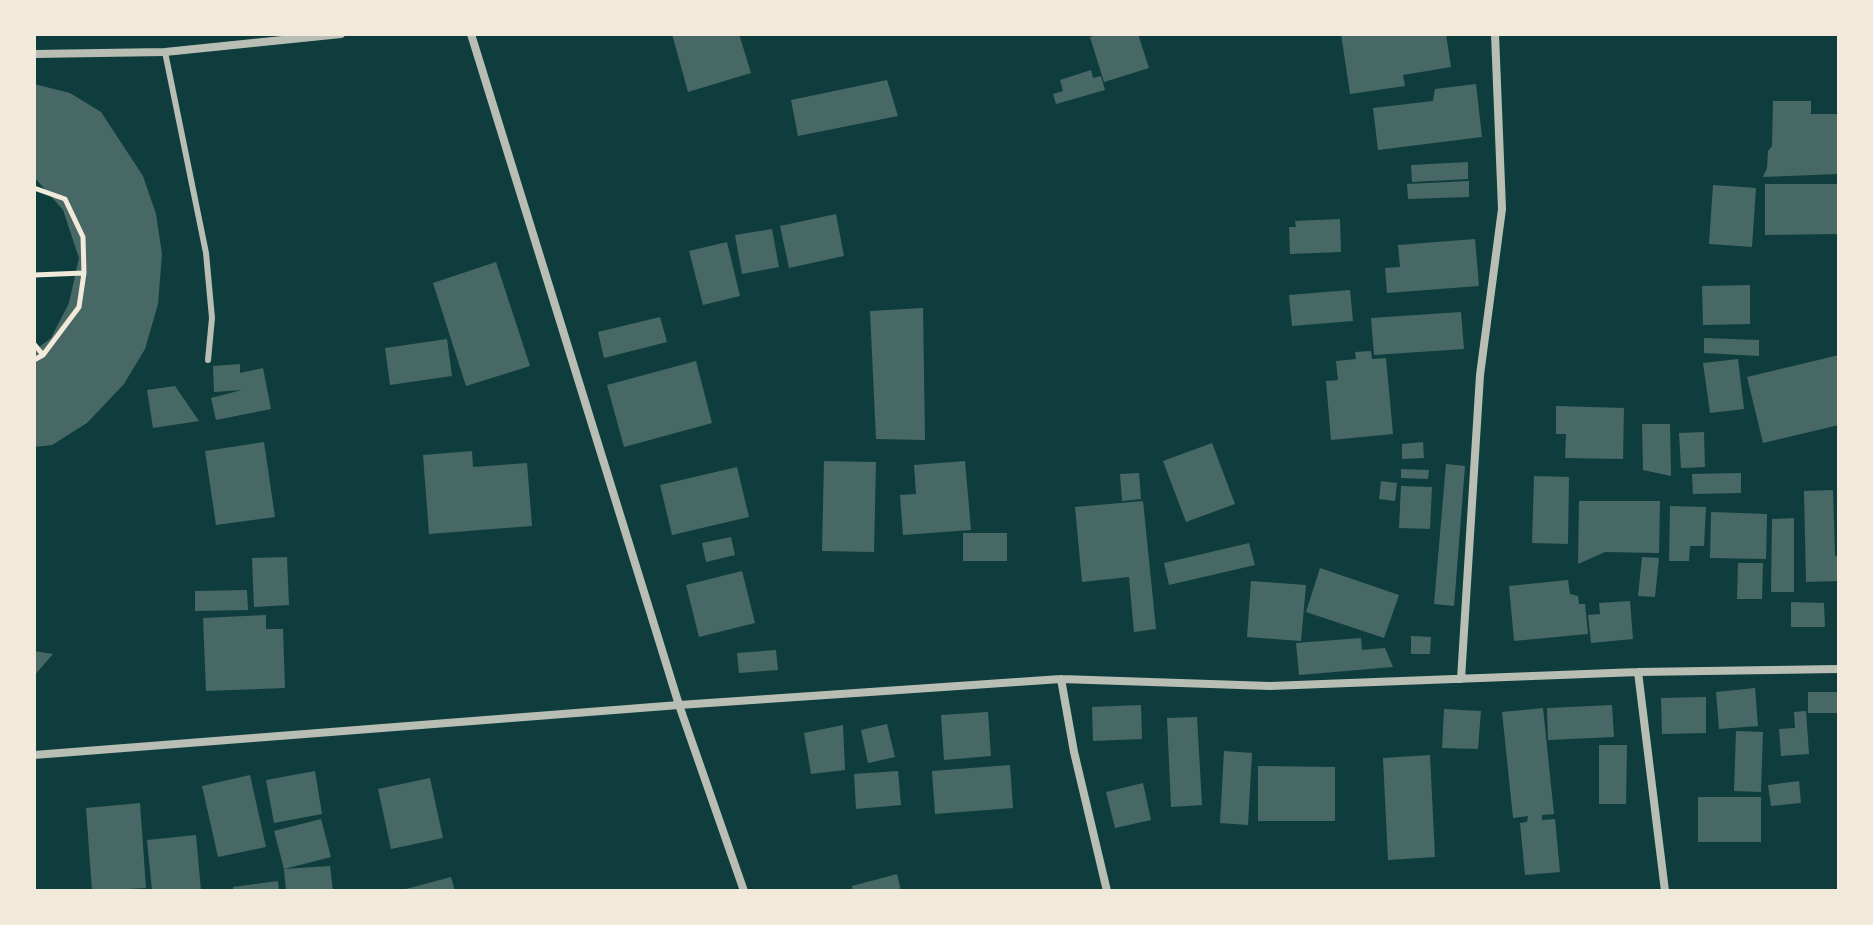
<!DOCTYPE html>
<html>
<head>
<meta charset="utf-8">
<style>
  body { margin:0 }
  #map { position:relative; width:1873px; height:925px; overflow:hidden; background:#0f3d3e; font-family:Bitter,serif }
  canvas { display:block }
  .frame { position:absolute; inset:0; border:36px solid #f1e9da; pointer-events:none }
</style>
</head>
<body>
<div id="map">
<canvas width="1873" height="925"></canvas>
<div class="frame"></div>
</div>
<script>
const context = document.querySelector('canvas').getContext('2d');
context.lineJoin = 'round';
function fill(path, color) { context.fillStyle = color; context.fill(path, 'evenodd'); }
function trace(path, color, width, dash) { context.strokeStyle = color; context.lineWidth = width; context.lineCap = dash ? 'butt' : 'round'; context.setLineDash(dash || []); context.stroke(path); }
fill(new Path2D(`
  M672,34H739L751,73L688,92Z
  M1100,34H1138L1149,68L1104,82L1090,37Z
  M1341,34H1446L1451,67L1403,75L1405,86L1350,94Z
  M1091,70L1093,78L1101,76L1105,90L1056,104L1053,94L1063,91L1060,80Z
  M887,80L898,116L798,136L791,100Z
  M34,84L70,93L101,112L143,176L156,214L162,254L158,304L145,349L124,384L87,423L52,445L34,447V351L51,338L69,303L79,258L63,210L34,177Z
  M1476,84L1482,137L1378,150L1373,108L1433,101L1435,89Z
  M1773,101H1811V114H1839V174L1763,177L1767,168L1768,151L1772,146Z
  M1468,162V179L1412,182L1411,165Z
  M1469,181V197L1408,199L1407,184Z
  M1765,184H1839V234L1765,235Z
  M1713,185L1756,188L1752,247L1709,244Z
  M836,214L844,256L789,268L780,226Z
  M1340,219L1341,252L1290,254L1289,227H1296L1295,221Z
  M772,229L779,267L742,274L735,235Z
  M1475,239L1479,286L1387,293L1385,268L1400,267L1398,245Z
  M727,242L740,296L703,305L689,251Z
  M496,262L530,366L466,386L433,283Z
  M1750,285V324L1703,325L1702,286Z
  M1350,290L1353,321L1292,326L1289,295Z
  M923,308L925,440L876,439L870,311Z
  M1461,312L1464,349L1374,355L1371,318Z
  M660,317L667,342L604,358L598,332Z
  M1704,338L1759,340V356L1704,353Z
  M447,339L452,376L390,385L385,348Z
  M1371,351L1372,359L1386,358L1393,434L1331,440L1326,381L1338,380L1336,361L1356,359L1355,352Z
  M1839,355V425L1763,443L1747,377Z
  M1738,359L1744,409L1710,413L1703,363Z
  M696,361L712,423L624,447L607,385Z
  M240,364V373L263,368L271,409L216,420L211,398L242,390L214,392L213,366Z
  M175,386L199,421L153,428L147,390Z
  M1556,406L1624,408L1623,459L1565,458L1566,434H1556Z
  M1642,424H1670L1671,476L1643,470Z
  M1704,432L1705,467L1681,468L1679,433Z
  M264,442L275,517L216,525L205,451Z
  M1423,442L1424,458L1402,459V444Z
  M1212,443L1235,504L1186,522L1163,461Z
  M472,451L473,467L527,463L532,526L429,534L423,455Z
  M824,461L876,462L874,552L822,551Z
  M965,461L971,530L903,535L900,495L916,494L914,465Z
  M1446,464L1465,466L1454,606L1434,604Z
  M737,467L749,517L672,535L660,485Z
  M1401,469L1429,470L1428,479L1401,478Z
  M1139,473L1141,499L1122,501L1120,474Z
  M1741,473V493L1693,494L1692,474Z
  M1534,476L1569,477L1568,544L1532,543Z
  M1381,481L1397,483L1395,501L1379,499Z
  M1401,486L1432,487L1430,529L1399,528Z
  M1833,490L1835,556H1839V581L1806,582L1804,491Z
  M1143,501L1156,629L1134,632L1129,577L1082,582L1075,507Z
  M1579,501H1660L1659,553L1605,552L1578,564Z
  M1670,506L1706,507L1704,546H1690L1689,561H1669Z
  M1711,512L1767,514L1766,559L1710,558Z
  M1794,518V592H1771L1772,519Z
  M963,533H1007V561H963Z
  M731,537L735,555L706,562L702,543Z
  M1249,543L1255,565L1169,585L1164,563Z
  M287,557L289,605L254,607L252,558Z
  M1642,557L1659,558L1655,597L1638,596Z
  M1738,563H1763L1762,599H1737Z
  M1320,568L1399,595L1384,638L1306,612Z
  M742,571L755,623L699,637L686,585Z
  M1568,580L1570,594L1578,596L1579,604H1585L1588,634L1514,641L1509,586Z
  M1251,581L1306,585L1301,641L1247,637Z
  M247,590L248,610L195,611V591Z
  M1630,601L1633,639L1591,643L1588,615L1600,614L1599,603Z
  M1791,602L1824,603L1825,627H1791Z
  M266,615V629H283L285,688L206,691L203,618Z
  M1411,636L1431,637L1430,654H1411Z
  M1361,638L1362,650L1385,648L1393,667L1299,675L1296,643Z
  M776,650L778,670L739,673L737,653Z
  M34,651L53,654L34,676Z
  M1755,688L1758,726L1719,729L1716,692Z
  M1808,692H1839V713H1808Z
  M1706,697V733L1662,734L1661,698Z
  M1141,705L1142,739L1093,741L1092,707Z
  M1612,705L1614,737L1548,740L1547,708Z
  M1543,708L1554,814L1542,815V820L1555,819L1560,872L1525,875L1520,823L1527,822L1528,816L1513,818L1502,712Z
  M1444,709L1481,711L1478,749L1442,748Z
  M1806,711L1809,754L1781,756L1779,729L1795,728L1794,712Z
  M988,712L991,756L944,760L941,715Z
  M1197,717L1202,805L1171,807L1167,718Z
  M887,724L895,757L868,763L861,730Z
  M843,725L845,770L811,774L804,733Z
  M1736,731L1763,732L1761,792L1734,791Z
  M1599,745H1627L1626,804H1599Z
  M1224,751L1252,753L1248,825L1220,823Z
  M1430,755L1435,857L1388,860L1383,758Z
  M1010,765L1013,808L935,814L932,771Z
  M1258,766L1335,767V821H1258Z
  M315,771L322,814L274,823L266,780Z
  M898,771L901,805L856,809L854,774Z
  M250,775L266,847L218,857L202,786Z
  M430,778L443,838L391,849L378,789Z
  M1799,781L1801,803L1771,806L1768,785Z
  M1143,783L1151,820L1115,828L1106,792Z
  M1698,797H1761V842H1698Z
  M140,803L146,888L92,891L86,808Z
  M321,819L331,857L284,869L330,866L333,891H286L284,869L274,831Z
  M196,835L201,891H152L147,840Z
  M897,874L901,891H853L852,886Z
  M451,877L455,891H402V890Z
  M278,881L279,891H233V887Z`), '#486865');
trace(new Path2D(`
  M34,188L65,199L83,237L84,273L79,307L43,355L34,360
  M34,275L84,273
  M34,344L43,355`), '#f1e9da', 5);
trace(new Path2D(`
  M165,52L206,253L212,318L208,360`), '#b8beb3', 6);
trace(new Path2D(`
  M471,34L679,705L744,891
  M34,54L165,52L341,34
  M1638,672L1665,891
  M1061,679L1074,752L1107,891
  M1461,679L1480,375L1502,209L1495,34
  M34,755L679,705L1061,679L1270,686L1638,672L1839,669`), '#b8beb3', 8);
</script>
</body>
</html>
